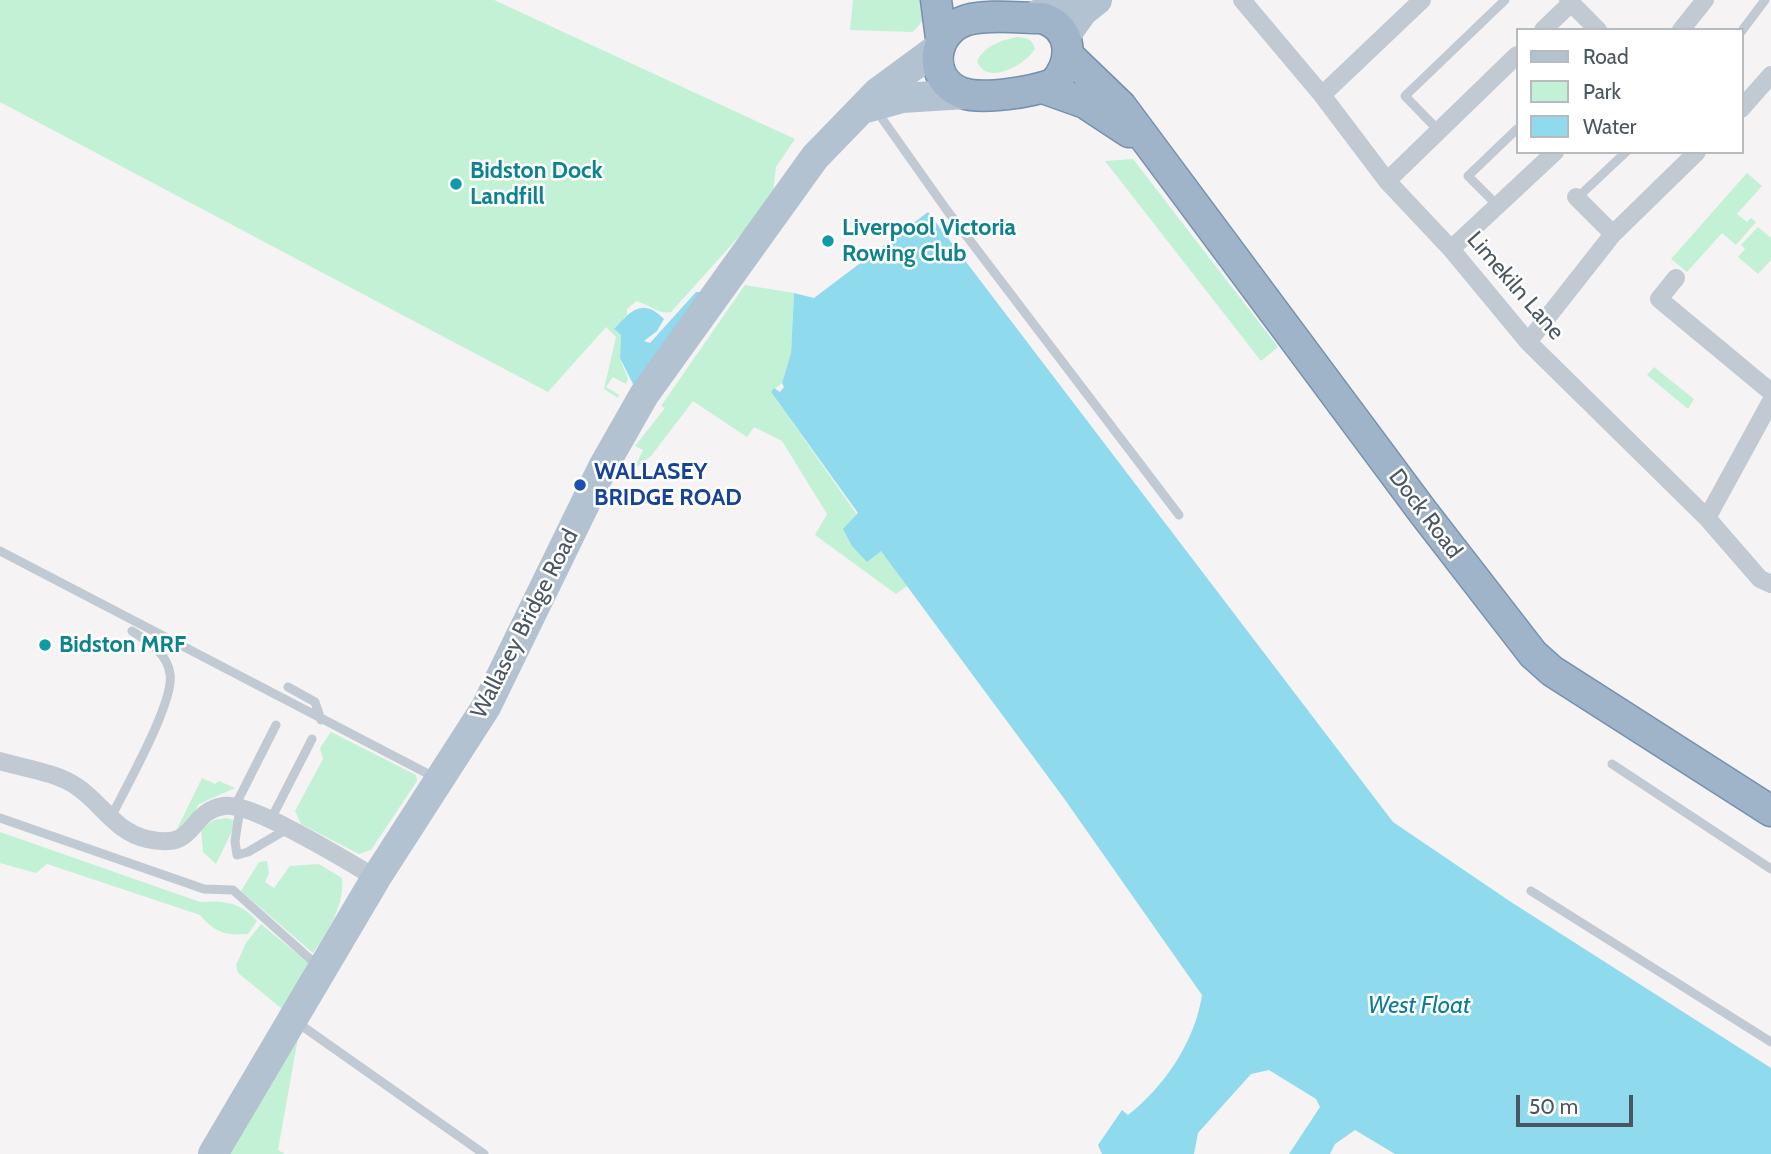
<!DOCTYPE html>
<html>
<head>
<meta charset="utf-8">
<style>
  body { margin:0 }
  #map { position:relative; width:1771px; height:1154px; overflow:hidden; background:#f5f3f3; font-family:Cabin,sans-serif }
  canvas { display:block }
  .legend { position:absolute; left:1516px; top:28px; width:228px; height:126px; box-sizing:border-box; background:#fff; border:2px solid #b7bbc0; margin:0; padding:9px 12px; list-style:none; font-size:21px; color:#4a5661 }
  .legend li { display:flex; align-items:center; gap:14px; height:35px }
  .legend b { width:35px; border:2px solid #b7bbc0 }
  .scale { position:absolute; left:1516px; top:1095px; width:117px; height:32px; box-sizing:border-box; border:4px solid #4a5661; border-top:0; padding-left:9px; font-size:21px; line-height:24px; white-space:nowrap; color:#4a5661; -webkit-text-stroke:5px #fff; paint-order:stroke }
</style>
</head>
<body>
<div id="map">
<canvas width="1771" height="1154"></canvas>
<ul class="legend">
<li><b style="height:9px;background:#b3c2d1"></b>Road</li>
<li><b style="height:19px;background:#c3f1d5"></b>Park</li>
<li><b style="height:19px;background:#90daee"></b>Water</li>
</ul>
<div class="scale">50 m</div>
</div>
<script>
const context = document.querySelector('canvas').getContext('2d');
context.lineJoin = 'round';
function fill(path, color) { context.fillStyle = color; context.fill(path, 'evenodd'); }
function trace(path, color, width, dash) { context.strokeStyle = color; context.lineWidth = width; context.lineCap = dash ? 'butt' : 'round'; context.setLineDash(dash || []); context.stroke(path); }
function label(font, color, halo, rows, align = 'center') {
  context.font = font + ' Cabin,sans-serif'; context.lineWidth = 5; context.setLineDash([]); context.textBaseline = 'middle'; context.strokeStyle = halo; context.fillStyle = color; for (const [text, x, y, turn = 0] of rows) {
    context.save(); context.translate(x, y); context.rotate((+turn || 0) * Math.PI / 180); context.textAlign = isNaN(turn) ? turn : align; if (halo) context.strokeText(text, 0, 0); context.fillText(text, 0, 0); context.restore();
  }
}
fill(new Path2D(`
  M0,0H494L795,139L776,167L773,193L744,231L671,312C658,315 649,304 636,301L627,309V315L614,329L621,335L620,358L628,379L626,384L613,377L606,387L619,395L618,398L604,389L616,337L606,327L548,392L0,102Z
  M853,0H925C928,13 922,23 913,32L850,30Z
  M1016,37C1027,38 1032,38 1035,49C1025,65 986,87 977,61C986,45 998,42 1016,37Z
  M1133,159L1278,347L1261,361L1105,161Z
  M1747,173L1762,186L1737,214L1747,222L1751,218L1756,222L1736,245L1722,233L1687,272L1671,259Z
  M1758,227L1771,238V260L1758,274L1738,257L1745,249L1741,245Z
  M745,285L794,293L791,353L782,383L771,392L907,586L896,594L815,535L827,514L782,441L754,427L747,437L693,401L651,456L634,469L643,450L635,446L665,408L661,406Z
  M1654,367L1694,399L1688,409L1647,375Z
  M331,732L416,775L417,781L371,850L359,854L301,824L295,811L323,759L320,748Z
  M202,778L215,784L219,781L235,788L199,804L184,830L175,833Z
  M227,818L237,821L216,864L203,852L201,829L214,820Z
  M0,832L200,902C225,900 240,902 257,921L248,934C226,936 214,932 200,915L47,864L36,873L0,863Z
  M267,861L269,873L265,882L274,888L290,866L319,864L342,878C345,905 328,931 313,953L241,891L259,862Z
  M261,924L308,963L286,1012L238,973L236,965L246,943Z
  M298,1038L278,1150L285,1154H229Z`), '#c3f1d5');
fill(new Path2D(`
  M928,212L1393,822L1511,902L1771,1068V1154H1395L1355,1130L1335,1144L1330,1154H1289L1320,1107L1316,1099L1269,1070L1251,1074L1198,1133L1194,1154H1102L1098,1145L1122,1110L1128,1115C1165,1086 1195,1041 1202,995L1063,797L881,551L867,562L852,546L843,529L858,513L771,392L774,388L780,392L784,387L782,383L791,353L794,293L814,298Z
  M696,292H702L635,388L620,358L621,335L614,329C631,311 642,297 664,319L657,331L644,341L650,343Z`), '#90daee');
const trunk = new Path2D(`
  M936,0L941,38
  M1042,18C1074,27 1074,64 1053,84C1032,92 983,100 962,93C926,79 932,31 967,20C988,14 1020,18 1042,18Z
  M1069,56L1121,106L1423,512L1533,654L1552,671L1771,811
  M1043,88L1085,103L1129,132`);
trace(trunk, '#7690ad', 33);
trace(new Path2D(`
  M1741,32L1765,0
  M876,110L946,209L1179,515
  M1439,131L1405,96L1505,0
  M1577,198L1626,152
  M1498,206L1468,176L1517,129
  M0,551L436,778
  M288,687L315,702L321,720
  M1612,764L1771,869
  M235,806L276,725
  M240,808L235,841L237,855L248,852L287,829
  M111,817C125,789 175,701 170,674C167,652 148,642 132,631
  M0,818L204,889L233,890L319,967
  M270,821L312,739
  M1531,891L1771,1042
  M295,1021L484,1154`), '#c1cad2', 9);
trace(new Path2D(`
  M1242,0L1322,95L1387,181L1451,249L1528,342L1707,518L1760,579L1771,584
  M1568,0L1598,30
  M1543,30L1571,3
  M1681,30L1705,0
  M1322,95L1422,0
  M1741,109L1771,75
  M1387,181L1517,55
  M1576,197L1613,234
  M1451,249L1555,152
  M1676,278L1659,299L1771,392
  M1528,342L1613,234L1697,152
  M1707,518L1771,401
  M0,761C23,768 55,772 76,786C102,803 114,831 147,839C199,851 186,812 224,806C253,802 347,861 376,878`), '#c1cad2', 18);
trace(new Path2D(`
  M1032,18L1063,0
  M1065,36L1083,11L1097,0
  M866,108L902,98L966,94
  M213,1154L376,878L486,707L603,467L644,395L815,157L878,92L938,48`), '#b3c2d1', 30);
trace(trunk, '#9fb4c9', 30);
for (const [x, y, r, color] of [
  [456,184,7,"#0f9aa8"],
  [828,241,7,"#0f9aa8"],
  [580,485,7,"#1a4fb4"],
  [45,645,7,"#0f9aa8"]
]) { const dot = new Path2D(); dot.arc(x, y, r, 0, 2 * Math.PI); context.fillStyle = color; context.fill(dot); trace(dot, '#fff', 2.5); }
label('bold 23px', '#0d838f', '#fff', [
  ["Bidston Dock",470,171],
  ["Landfill",470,197],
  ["Liverpool Victoria",842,228],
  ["Rowing Club",842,254],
  ["Bidston MRF",59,645]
], 'left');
label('23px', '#4a5661', '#fff', [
  ["Limekiln Lane",1515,286,49],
  ["Dock Road",1425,514,53],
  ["Wallasey Bridge Road",525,624,-63]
]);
label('bold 23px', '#164399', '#fff', [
  ["WALLASEY",594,472],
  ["BRIDGE ROAD",594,498]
], 'left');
label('italic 24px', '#0c7c9b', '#fff', [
  ["West Float",1419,1006]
]);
</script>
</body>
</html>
